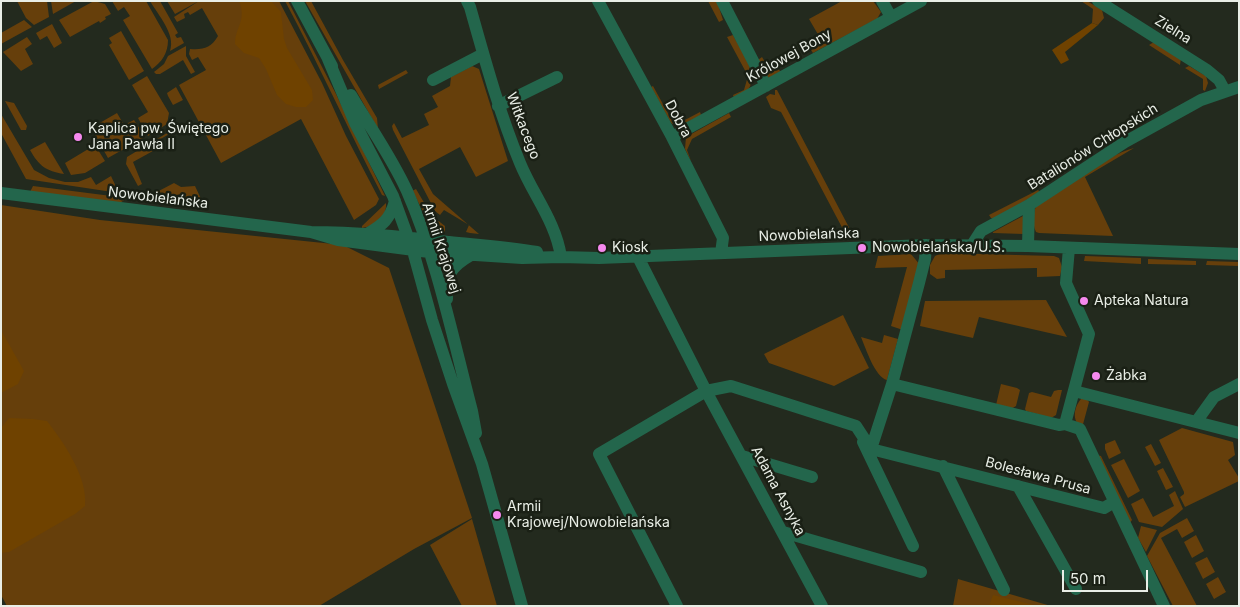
<!DOCTYPE html>
<html>
<head>
<meta charset="utf-8">
<style>
  body { margin:0 }
  #map { position:relative; width:1240px; height:607px; overflow:hidden; background:#232a1e; font-family:Inter,sans-serif }
  canvas { display:block }
  .frame { position:absolute; inset:0; border:2px solid #e9eee6; pointer-events:none }
  .scale { position:absolute; left:1062px; top:570px; width:86px; height:22px; box-sizing:border-box; border:2px solid #e9eee6; border-top:0; padding-left:6px; font-size:15px; line-height:18px; white-space:nowrap; color:#e9eee6; -webkit-text-stroke:4px #1a2015; paint-order:stroke }
</style>
</head>
<body>
<div id="map">
<canvas width="1240" height="607"></canvas>
<div class="frame"></div>
<div class="scale">50 m</div>
</div>
<script>
const context = document.querySelector('canvas').getContext('2d');
context.lineJoin = 'round';
function fill(path, color) { context.fillStyle = color; context.fill(path, 'evenodd'); }
function trace(path, color, width, dash) { context.strokeStyle = color; context.lineWidth = width; context.lineCap = dash ? 'butt' : 'round'; context.setLineDash(dash || []); context.stroke(path); }
function label(font, color, halo, rows, align = 'center') {
  context.font = font + ' Inter,sans-serif'; context.lineWidth = 5; context.setLineDash([]); context.textBaseline = 'middle'; context.strokeStyle = halo; context.fillStyle = color; for (const [text, x, y, turn = 0] of rows) {
    context.save(); context.translate(x, y); context.rotate((+turn || 0) * Math.PI / 180); context.textAlign = isNaN(turn) ? turn : align; if (halo) context.strokeText(text, 0, 0); context.fillText(text, 0, 0); context.restore();
  }
}
fill(new Path2D(`
  M17,1H47L49,17L34,25L26,18Z
  M51,1H76L53,14Z
  M94,1L105,4L111,14L105,17L106,19L100,23L99,21L70,37L59,20Z
  M112,1H146L168,40C168,53 162,62 152,69L123,20L130,16L124,7L118,11Z
  M150,1H160L178,33L175,35L177,38L181,37L184,43L170,51C176,34 158,15 150,1Z
  M167,1H196L197,2L175,14Z
  M199,1H279L322,83L346,136L379,199L376,205L354,220L301,119L221,163L179,85L206,70L198,57L192,60L189,54L190,49C203,50 211,48 218,36L202,8L190,15L188,12L184,14L185,18L177,22L174,17Z
  M285,1H288L336,94L385,196L382,195C349,131 319,65 285,1Z
  M305,1H311L343,60L377,118L378,129Z
  M708,1H717L723,20L719,22Z
  M842,1H873L881,12L877,19L813,53L811,50L823,43L809,19Z
  M1081,1H1087L1102,10L1104,18L1098,25L1092,23L1093,9Z
  M24,20L32,27L1,44V33Z
  M52,24L62,43L54,48L47,36L40,40L36,33Z
  M121,31L144,71L129,80L109,45L112,43L109,38Z
  M733,35C740,49 763,78 745,93C742,95 738,96 734,98L733,95L744,90L748,76L727,37Z
  M27,37L32,44L25,49L33,64L21,71L3,52Z
  M1154,42L1181,58L1180,65L1149,45Z
  M186,46V56L195,72L191,74L183,60L160,74H156L154,72L164,64L168,56Z
  M762,57L765,62L776,64L781,73L768,78L758,60Z
  M472,66L479,69L508,161L476,177L460,147L419,169L433,194L479,234L470,233L466,232L469,225L444,210L440,215L435,211L393,130L392,126L394,123L402,138L429,125L424,114L438,107L432,96L450,86L451,77Z
  M1189,66L1206,76L1208,83L1205,91L1203,90V79L1185,68Z
  M406,70L408,73L379,89L378,85Z
  M147,76L169,113L167,124L148,136L138,118L148,112L132,85Z
  M653,86L670,117L683,121L700,112L701,115C691,120 682,128 671,123L651,87Z
  M176,87L183,100L173,105L168,96L167,93Z
  M775,90H777L853,235H846L781,112L771,108L766,97L770,94L775,95Z
  M5,101L14,103L27,126L26,130H21Z
  M117,113L124,125L134,120L145,137L108,158L91,128Z
  M729,113L731,117L692,139L687,150L691,161L685,149L686,137Z
  M1,114L34,170L49,178L65,182H78L91,177L96,185L111,176L119,193L26,179L1,133Z
  M175,124H177L179,128L159,140L162,146L133,162L142,184L138,186L126,164L127,157L172,130Z
  M45,142L64,174C46,171 39,166 30,150Z
  M95,145L105,161L85,173L71,175L65,163Z
  M1134,148L1085,177L1113,236L1039,233L1036,232C1032,223 1033,215 1036,206C1062,189 1104,156 1134,148Z
  M174,183L181,187L195,186L203,203L140,196L139,194L140,192L153,194Z
  M33,186L127,198L120,203L30,192Z
  M416,189L432,216L445,226V233L429,222L412,191Z
  M1038,190L1040,192L996,218H991L989,215Z
  M386,203C387,217 376,226 362,228V226Z
  M1,205L100,220L343,245L389,268L472,518L414,549L319,606H7L1,595Z
  M1023,216L1024,234L993,233V232Z
  M942,253L1054,256L1059,258L1062,267L1060,276L1037,277V268L945,270V278L937,279L930,274V265L935,256Z
  M911,254L920,265L903,330L891,326L907,267L875,268L878,256Z
  M1085,256L1141,258V264L1084,261Z
  M1148,259L1196,261V265L1148,264Z
  M1207,261L1239,262V266L1206,265Z
  M1046,300L1067,337L979,317L973,338L920,326L925,301Z
  M843,315L869,368L834,386L769,363L764,354Z
  M884,335L898,339L887,380C875,377 866,349 861,337L882,343Z
  M1001,384L1017,388L1020,390L1016,406L1011,409L996,405Z
  M1058,390H1062L1056,415L1051,418L1026,411L1025,409L1029,393L1032,392L1051,397L1054,391Z
  M1082,398H1086L1089,402L1082,428C1071,421 1074,406 1082,398Z
  M1182,428L1233,442L1235,455L1228,460L1239,478V481L1185,507L1180,497L1184,494V492L1159,440Z
  M1115,440L1121,453L1109,459L1105,449V444Z
  M1151,444L1161,463L1155,466L1145,447Z
  M1096,455L1101,456L1132,520L1129,524Z
  M1124,459L1140,491L1128,498L1111,465Z
  M1163,468L1173,487L1166,490L1157,471Z
  M1175,491L1183,509L1162,527L1139,522L1131,504L1143,498L1153,517L1174,506L1169,495Z
  M1187,518L1194,531L1182,538L1177,529L1161,538L1197,606H1173L1147,556L1160,533Z
  M472,519L497,606H462L430,545Z
  M1141,526L1157,530L1146,552L1138,538Z
  M1196,535L1204,551L1192,558L1184,542Z
  M1207,557L1215,572L1203,579L1195,563Z
  M1218,577L1226,592L1214,599L1206,584Z
  M958,579L1051,606H953Z`), '#663f0b');
fill(new Path2D(`
  M239,1H271L281,12L284,39L287,48L312,90L313,100L306,107H296L286,104L277,95L266,69L259,58L244,53L235,44C235,27 247,21 239,1Z
  M1092,23L1098,25L1065,52L1069,60L1061,64L1052,50Z
  M1,330L24,371L18,384L1,393Z
  M9,418L33,419L47,421C64,443 88,477 85,506L75,514L9,552L1,553V428Z
  M993,595L1038,606H989Z`), '#6f4200');
trace(new Path2D(`
  M297,1L332,66
  M467,1L470,7C485,60 499,112 520,163C533,195 556,222 561,257
  M598,1L672,137L723,238L721,253
  M722,1L766,86
  M882,1L891,17
  M1098,1L1207,70L1219,80L1225,91
  M328,59L355,123L393,196L413,251L432,320L453,384L482,464L522,606
  M433,80L483,54
  M351,95C370,127 392,158 407,191C437,259 453,339 472,411L476,433
  M498,106L557,77
  M672,137L921,1
  M1,193L311,232C358,232 403,237 449,242C478,245 508,247 537,252
  M311,232L338,240L429,252L522,258L561,257L599,258L926,245L1028,246L1239,254
  M367,234C383,225 390,219 395,201
  M972,245L981,231L1029,205L1125,142L1201,100L1239,87
  M1028,246L1029,205
  M1069,248L1066,283L1089,334L1065,424L1080,429L1164,606
  M638,257L706,391L822,606
  M447,299C446,275 450,267 471,255
  M892,384L919,283L925,259L926,245
  M1074,391L1239,433
  M1196,422L1214,397L1239,384
  M863,442L913,546
  M871,449L1104,508L1114,502
  M871,449L892,384L1059,425L1065,424
  M742,456L812,477
  M943,466L1004,590
  M1018,486L1076,589
  M783,532L921,572
  M677,606L599,454L706,391L731,386L856,426L871,449`), '#23664c', 12);
for (const [x, y, r, color] of [
  [78,137,5,"#f589ee"],
  [602,248,5,"#f589ee"],
  [862,248,5,"#f589ee"],
  [1084,301,5,"#f589ee"],
  [1096,376,5,"#f589ee"],
  [497,515,5,"#f589ee"]
]) { const dot = new Path2D(); dot.arc(x, y, r, 0, 2 * Math.PI); context.fillStyle = color; context.fill(dot); trace(dot, '#1a2015', 2); }
label('14px', '#e9eee6', '#1a2015', [
  ["Zielna",1173,30,32],
  ["Królowej Bony",789,56,-29],
  ["Dobra",678,119,62],
  ["Witkacego",523,126,69],
  ["Batalionów Chłopskich",1093,147,-32],
  ["Nowobielańska",158,198,7],
  ["Nowobielańska",809,235,-2],
  ["Armii Krajowej",441,248,72],
  ["Bolesława Prusa",1038,476,15],
  ["Adama Asnyka",778,491,62]
]);
label('14px', '#e9eee6', '#1a2015', [
  ["Kaplica pw. Świętego",88,129],
  ["Jana Pawła II",88,145],
  ["Kiosk",612,248],
  ["Nowobielańska/U.S.",872,248],
  ["Apteka Natura",1094,301],
  ["Żabka",1106,376],
  ["Armii",507,507],
  ["Krajowej/Nowobielańska",507,523]
], 'left');
</script>
</body>
</html>
